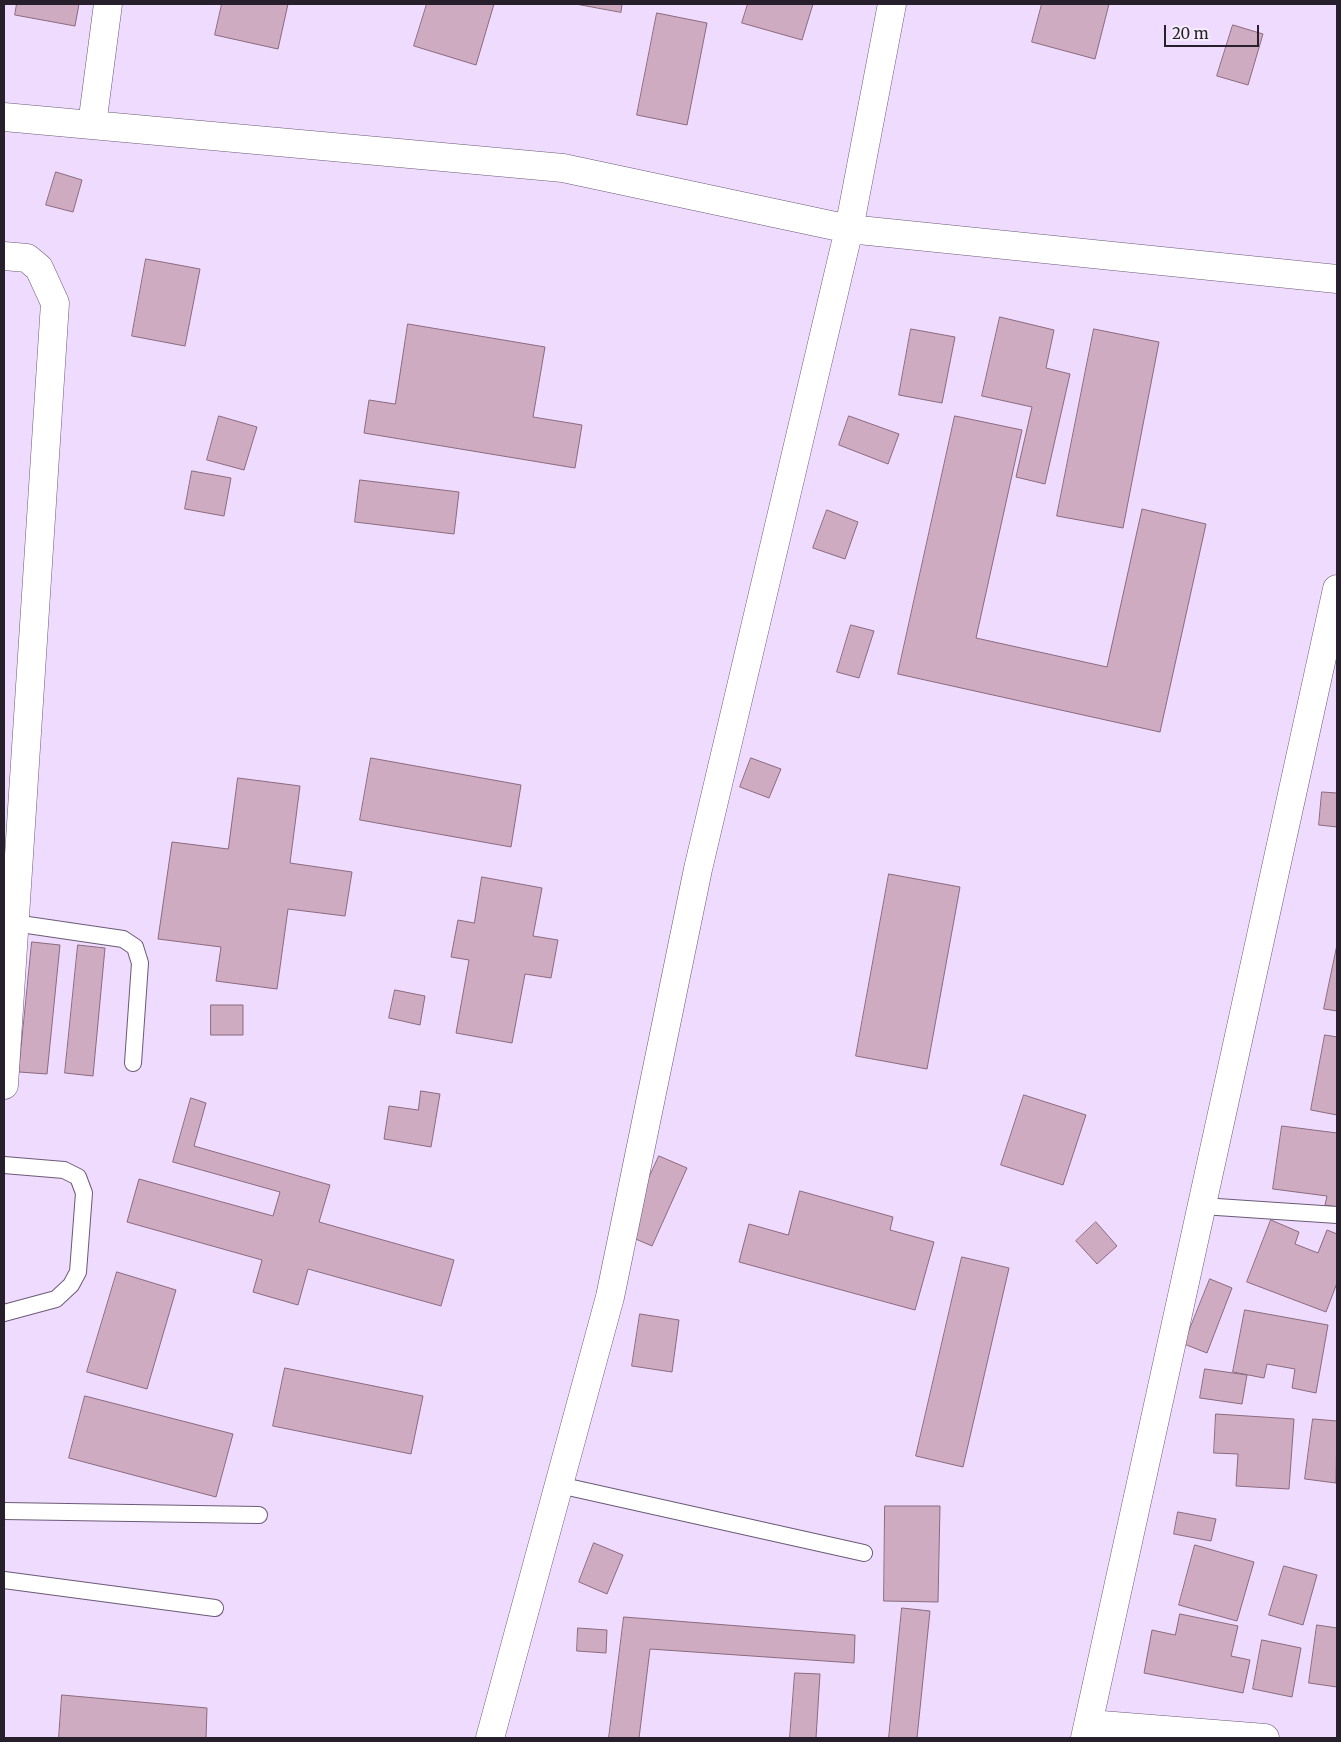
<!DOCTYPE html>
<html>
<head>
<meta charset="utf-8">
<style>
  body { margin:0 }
  #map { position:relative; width:1341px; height:1742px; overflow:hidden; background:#efdbfd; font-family:Merriweather,serif }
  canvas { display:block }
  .frame { position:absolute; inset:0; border:5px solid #27202c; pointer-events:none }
  .scale { position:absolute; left:1164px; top:25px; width:95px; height:22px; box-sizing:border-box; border:2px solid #27202c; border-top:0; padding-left:6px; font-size:15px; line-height:18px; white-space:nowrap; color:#27202c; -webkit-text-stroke:4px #f5edfb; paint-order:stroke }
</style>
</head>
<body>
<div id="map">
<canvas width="1341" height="1742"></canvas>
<div class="frame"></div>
<div class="scale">20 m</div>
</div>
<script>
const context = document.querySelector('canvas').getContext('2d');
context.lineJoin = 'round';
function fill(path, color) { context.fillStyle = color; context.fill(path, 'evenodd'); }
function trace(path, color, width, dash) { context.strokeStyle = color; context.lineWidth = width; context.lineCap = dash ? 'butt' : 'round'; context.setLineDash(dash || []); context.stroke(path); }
const building = new Path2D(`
  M17,4H79L75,26L15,15Z
  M222,4H288L278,49L215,35Z
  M427,4H494L476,65L414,46Z
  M576,4H622L621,12Z
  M748,4H813L802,40L742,23Z
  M1042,4H1109L1095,59L1032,42Z
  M657,13L707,23L687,125L637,115Z
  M1233,25L1263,34L1248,85L1217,76Z
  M56,172L82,180L73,212L46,205Z
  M146,259L200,269L185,346L132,336Z
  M1000,317L1054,330L1046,368L1070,374L1045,484L1016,477L1032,407L982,396Z
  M408,324L545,347L533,417L582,425L575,468L364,433L369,400L395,404Z
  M911,329L955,337L942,403L899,395Z
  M1094,329L1159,342L1123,528L1057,516Z
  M219,416L257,427L244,470L207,460Z
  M849,416L899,434L888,464L839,445Z
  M955,416L1022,430L976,638L1107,667L1142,509L1206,524L1160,732L898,674Z
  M192,471L231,478L224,516L185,509Z
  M360,480L459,492L454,534L355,522Z
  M827,510L858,522L845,559L813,548Z
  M851,625L874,631L859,678L837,672Z
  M371,758L521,785L511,847L360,820Z
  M751,758L781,769L769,798L740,787Z
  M238,778L300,786L290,863L352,872L345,916L288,909L277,989L216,981L221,947L158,939L172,842L228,849Z
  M1322,792L1337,793V827L1319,825Z
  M889,874L960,887L927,1069L856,1056Z
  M482,877L542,888L533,936L558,940L551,978L525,974L512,1043L456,1033L469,960L451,957L458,920L474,923Z
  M32,942L60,945L47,1074L19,1072Z
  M78,945L105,948L93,1076L65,1073Z
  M1337,945V1011L1324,1009Z
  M395,990L425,996L420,1025L389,1018Z
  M211,1005H243V1035H211Z
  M1325,1035L1337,1037V1115L1311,1110Z
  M421,1091L440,1094L431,1147L384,1139L389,1106L418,1110Z
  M1024,1095L1086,1115L1063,1185L1001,1165Z
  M191,1098L206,1103L194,1146L330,1185L319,1222L454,1260L441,1306L308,1269L298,1305L253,1292L262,1260L127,1222L139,1179L273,1216L280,1192L173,1162Z
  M1282,1126L1337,1133V1207L1325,1205L1327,1196L1273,1189Z
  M659,1156L687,1168L652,1246L624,1234Z
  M800,1191L893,1217L890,1230L934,1242L915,1310L739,1262L749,1224L788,1235Z
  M1271,1220L1299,1232L1295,1244L1318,1253L1327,1230L1337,1234V1283L1326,1312L1247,1282Z
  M1096,1222L1117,1246L1097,1264L1076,1241Z
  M962,1257L1009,1268L963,1467L916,1456Z
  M117,1272L176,1290L147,1389L87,1372Z
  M1210,1279L1232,1288L1207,1353L1184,1344Z
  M1245,1310L1328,1325L1316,1393L1292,1388L1295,1369L1267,1364L1264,1378L1233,1372Z
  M640,1314L679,1320L672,1372L632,1366Z
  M285,1368L423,1396L411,1454L273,1426Z
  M1205,1369L1247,1375L1242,1404L1200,1398Z
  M85,1396L233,1434L216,1497L69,1458Z
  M1216,1414L1294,1419L1289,1489L1236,1486L1238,1454L1214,1453Z
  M1313,1419L1337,1421L1336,1483L1305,1479Z
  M885,1506H940L938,1602L884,1601Z
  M1178,1512L1216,1519L1211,1541L1174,1534Z
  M594,1543L623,1555L607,1594L579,1582Z
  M1195,1545L1254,1562L1237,1621L1179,1605Z
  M1284,1566L1317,1575L1303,1625L1269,1615Z
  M902,1608L930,1611L917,1738H889Z
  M1180,1614L1238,1626L1231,1656L1250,1660L1243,1693L1144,1673L1152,1630L1175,1635Z
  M624,1617L855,1635L854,1663L650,1649L639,1738H609Z
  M1317,1625L1337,1628V1687L1309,1683Z
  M578,1628L607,1630L606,1653L577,1651Z
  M1262,1640L1301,1648L1292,1697L1253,1689Z
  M795,1673L820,1674L816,1738H790Z
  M62,1695L207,1708L206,1738H59Z`);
fill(building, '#ceabc1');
trace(building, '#8a6a7f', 1);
const service = new Path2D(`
  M14,923L123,939L135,947L140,963L133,1063
  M4,1165L64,1170L78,1177L84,1193L78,1272L71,1285L56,1299L4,1313
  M1202,1206L1337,1215
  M559,1485L864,1553
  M4,1511L259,1515
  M4,1580L215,1608`);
const minor = new Path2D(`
  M4,117L563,168L849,229L1337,279
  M92,125L108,4
  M4,256L27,258L39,268L55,303L4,1085
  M1089,1724L1265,1738
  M490,1738L610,1297L698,869L849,229L892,4
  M1085,1738L1337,589`);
trace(service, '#6b5a77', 18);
trace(minor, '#6b5a77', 29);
trace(service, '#fff', 16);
trace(minor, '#fff', 28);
</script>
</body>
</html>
